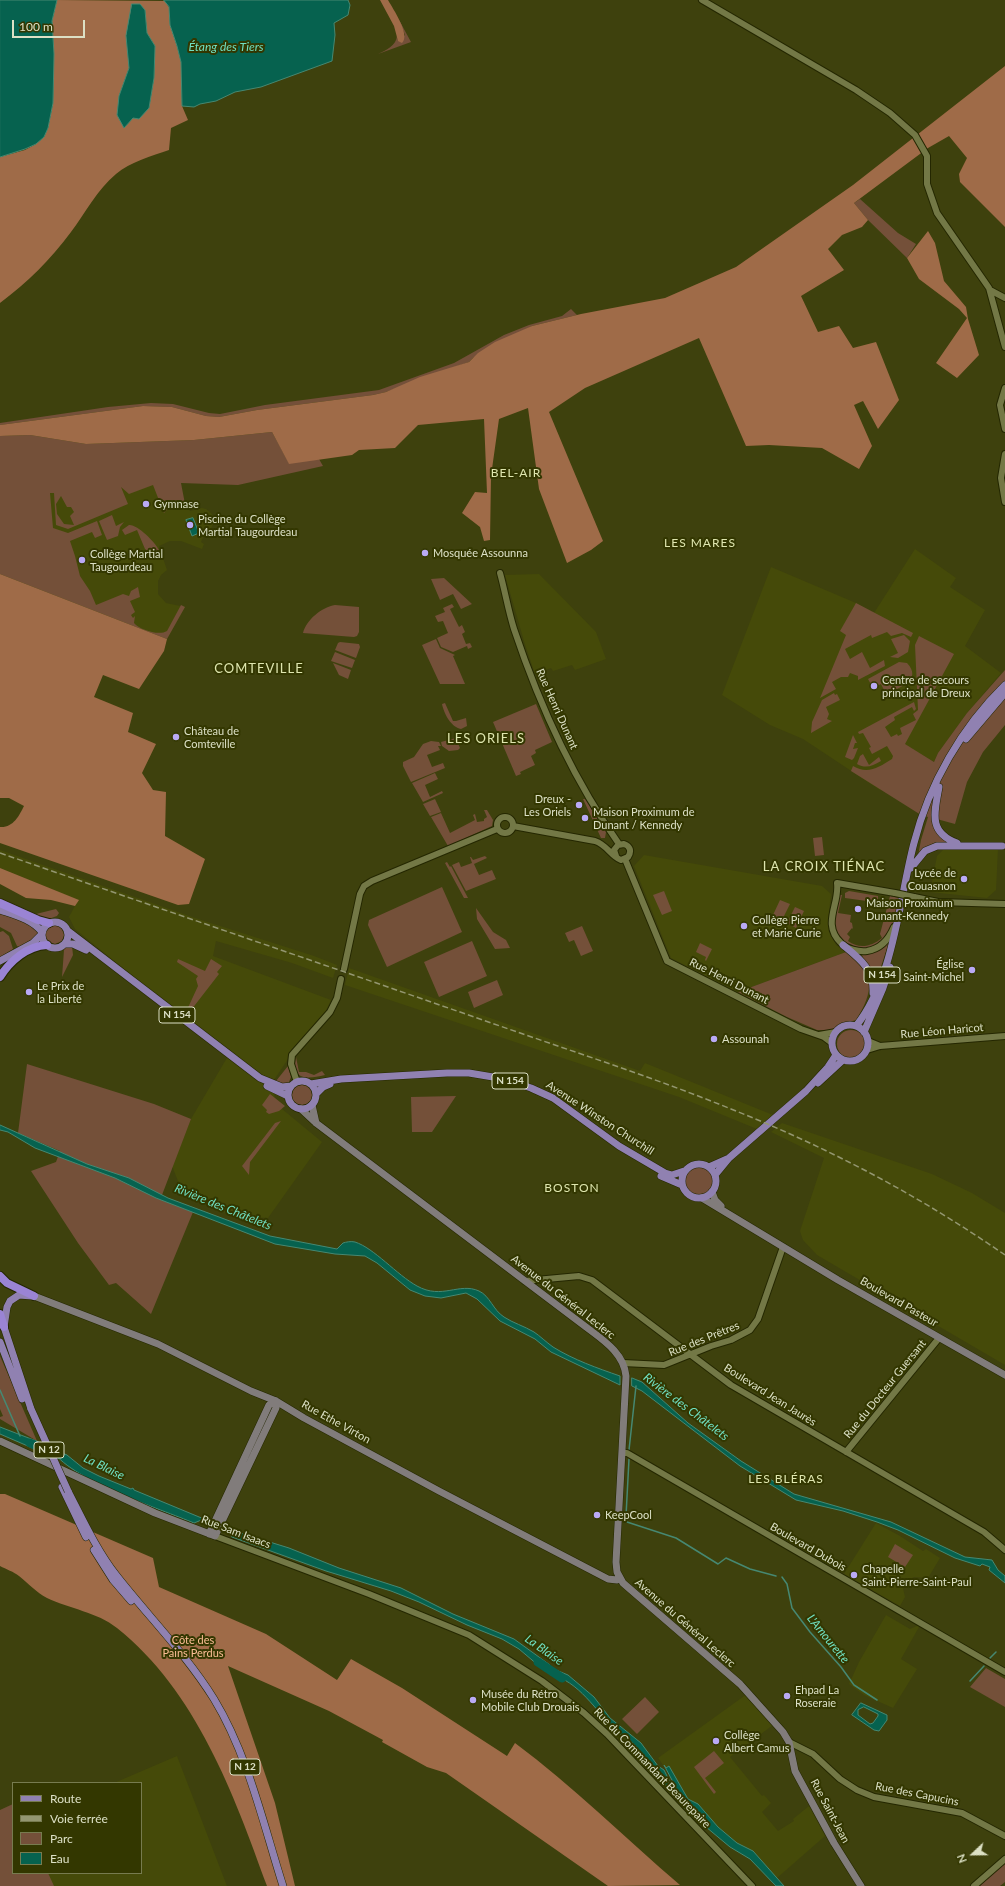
<!DOCTYPE html>
<html>
<head>
<meta charset="utf-8">
<style>
  body { margin:0 }
  #map { position:relative; width:1005px; height:1886px; overflow:hidden; background:#3e410d; font-family:Lato,sans-serif }
  canvas { display:block }
  .legend { position:absolute; left:12px; top:1782px; width:130px; height:92px; box-sizing:border-box; background:#333700; border:1px solid #777b4f; margin:0; padding:5px 7px; list-style:none; font-size:12px; color:#dce0c5 }
  .legend li { display:flex; align-items:center; gap:8px; height:20px }
  .legend b { width:20px; border:1px solid #777b4f }
  .north { position:absolute; left:953px; top:1834px; width:40px; height:40px; -webkit-text-stroke:3px #333700; paint-order:stroke; rotate:248deg; font-size:11px; font-weight:700; line-height:16px; text-align:center; color:#dce0c5 }
  .north::after { content:''; display:block; margin:auto; width:14px; height:18px; background:#dce0c5; clip-path:polygon(50% 0,100% 100%,50% 72%,0 100%) }
  .scale { position:absolute; left:12px; top:20px; width:73px; height:18px; box-sizing:border-box; border:2px solid #dce0c5; border-top:0; padding-left:5px; font-size:12px; line-height:14px; white-space:nowrap; color:#dce0c5; -webkit-text-stroke:3px #333700; paint-order:stroke }
</style>
</head>
<body>
<div id="map">
<canvas width="1005" height="1886"></canvas>
<ul class="legend">
<li><b style="height:5px;background:#9081b1"></b>Route</li>
<li><b style="height:5px;background:#939670"></b>Voie ferrée</li>
<li><b style="height:11px;background:#745039"></b>Parc</li>
<li><b style="height:11px;background:#06624f"></b>Eau</li>
</ul>
<div class="north">N</div>
<div class="scale">100 m</div>
</div>
<script>
const context = document.querySelector('canvas').getContext('2d');
context.lineJoin = 'round';
function fill(path, color) { context.fillStyle = color; context.fill(path, 'evenodd'); }
function trace(path, color, width, dash) { context.strokeStyle = color; context.lineWidth = width; context.lineCap = dash ? 'butt' : 'round'; context.setLineDash(dash || []); context.stroke(path); }
function label(font, color, halo, rows, align = 'center') {
  context.font = font + ' Lato,sans-serif'; context.lineWidth = 4; context.setLineDash([]); context.textBaseline = 'middle'; context.strokeStyle = halo; context.fillStyle = color; for (const [text, x, y, turn = 0] of rows) {
    context.save(); context.translate(x, y); context.rotate((+turn || 0) * Math.PI / 180); context.textAlign = isNaN(turn) ? turn : align; if (halo) context.strokeText(text, 0, 0); context.fillText(text, 0, 0); context.restore();
  }
}
fill(new Path2D(`
  M130,474L180,483L185,504L190,511L202,508L206,509L211,513L214,518L213,524L209,534L205,533L201,542L204,544L202,549L181,541H170L159,546L167,570L161,575L158,581V594L166,603L185,607L167,639L0,574V492Z
  M915,549L956,578L950,587L985,610L965,646L1001,673L967,713L938,753L934,762L904,744L880,790L803,739L770,725L722,695L771,567L856,603L874,613Z
  M539,574L596,632L606,659L575,670L572,665L553,671L551,668L535,674L524,641L505,575Z
  M945,848L998,849L996,890L987,898L930,892L937,856Z
  M0,850L195,918L314,956L337,965L333,978L292,963L216,941L213,956L331,1000L323,1017L296,1047L272,1083L276,1104L322,1142L268,1218L233,1216L184,1196L172,1166L191,1119L231,1051L151,991L75,929L69,917L78,900L0,868Z
  M644,855L822,886L831,894L828,920L830,932L836,945L846,952L738,992L671,958L634,866Z
  M349,968L640,1071L645,1063L773,1115L757,1129L679,1097L345,985Z
  M782,1123L932,1174L972,1193L1005,1213V1365L817,1255L803,1240L800,1231L824,1158L771,1132Z
  M876,1523L900,1536L923,1551L926,1549L940,1558L928,1578L914,1577L902,1584L905,1597L900,1606L844,1574Z
  M886,1615L910,1629L919,1625V1627L901,1659L917,1669L893,1708L864,1695L849,1684L859,1662Z
  M747,1694L773,1725L730,1757L762,1796L764,1795L771,1803L762,1812L778,1831L794,1821L793,1819L809,1806L825,1836L777,1878L753,1851L737,1843L718,1827L698,1804L688,1799L658,1758Z
  M177,1756L227,1886H0V1875L13,1873H141V1783H114Z`), '#454a09');
fill(new Path2D(`
  M398,18L411,42L378,54C386,50 396,46 397,36L398,41L405,35Z
  M860,199L898,233L916,244L907,258L868,220L854,203Z
  M571,309L577,315L532,326L473,358L469,362L386,392L373,395L257,410L219,417L206,416L172,407L143,406L0,425V423L108,407L151,403L173,404L209,413L220,414L265,405L379,390L454,363L504,335L529,325L562,316Z
  M272,432L289,463L319,459L323,466L238,485L181,483L185,504H172L164,513L153,485L129,494L121,487L128,504L68,529L56,525L54,493H50L53,528L68,533L97,521L102,535L95,538L92,532L70,541L75,556L80,576L90,591L96,605L123,594L129,596L131,591L138,587L140,597L130,601L135,612L131,615L133,618L135,616L134,623C140,630 159,636 167,631L181,605L185,607L167,639L0,574V436L30,435L86,444L194,440ZM61,496L67,507H71L74,512L70,516L74,525L64,524L57,514L56,504Z
  M112,515L116,526L124,522L120,527L118,536L107,540L99,521Z
  M129,525C137,524 155,542 159,550L151,553L145,549L137,530L125,535L122,530Z
  M444,578L472,604L461,609L453,594L440,600L431,579Z
  M856,603L913,633L911,637L902,633L891,636L887,632L872,638L871,635L845,649L850,659L862,652L870,668L884,660L885,666L858,680V676L850,673L848,677H841L832,682L836,689L820,698L846,635L840,631Z
  M452,604L454,607L450,609L459,627L462,625L465,632L462,634L466,644L470,643L472,647L468,649L467,646L453,652L441,647L437,638L448,633L443,621L438,622L435,616L445,612L443,608Z
  M335,605L359,607V632L357,636L354,637L303,633C306,620 322,607 335,605Z
  M904,635L910,641L908,652L898,658L890,657L898,653L891,639Z
  M919,636L954,654L905,744L934,762L938,753L967,713L1005,670V725L983,752L967,782L955,824L933,818L950,842L918,856L921,840L928,817L921,815L851,771L853,766C868,775 879,767 892,759L893,756L887,746L872,754L869,748L871,747L863,733L859,734L858,732L914,702L916,709L914,711L912,707L894,717L895,720L885,727L891,737L897,734L898,736L902,734L900,728L916,720L913,714L918,710L915,645Z
  M436,639L440,648L455,655L453,656L465,684H440L422,645Z
  M340,642L359,644L360,647L356,658L335,650L338,643Z
  M335,652L355,660L352,668L331,661Z
  M899,662L907,663C923,680 899,688 886,694L881,684L873,688L868,679Z
  M333,663L351,670L348,679L339,675Z
  M834,693L835,695L837,694L840,700L826,707L829,714L827,719L832,721L811,733L812,722L822,700Z
  M445,703L453,721H456L466,718L467,726L461,729C451,727 444,714 442,704Z
  M536,704L552,742L535,750L536,753L531,756L535,765L520,772L521,774L516,776L493,722Z
  M853,735L857,743H855L853,749L858,748L854,758L852,760L845,757Z
  M456,738L460,748L458,750L449,751L442,746L441,742Z
  M431,741L439,742L441,746H438L440,750L427,755L432,767L443,763L445,768L411,782L403,766V762L414,757L423,744Z
  M863,754L869,765L879,757L881,761C872,766 866,769 857,764L860,756Z
  M435,773L438,779L425,785L430,797L442,791L443,793L423,802L412,783Z
  M435,799L441,812L430,816L423,804Z
  M583,799H585L606,832L605,838H601Z
  M484,810H487L493,820L492,826L448,846L431,817L441,813L450,833L475,820L473,815L475,814L477,822L484,821V819L487,817Z
  M822,837L824,855L815,856L813,838Z
  M485,856L487,858L474,864L479,875L492,870L496,879L466,891L452,865L459,862L461,867L472,863L470,857H471L473,860Z
  M447,862L450,867L451,866L468,898H464L445,863Z
  M442,887L462,932L387,967L368,925L369,920Z
  M664,891L672,911L662,915L653,895Z
  M849,891L878,896V900L880,902L877,905L874,902L845,898V893Z
  M839,895H842L838,913L851,915L850,922L852,923L853,929L852,928L847,934L850,937L848,941C859,949 871,947 882,938L880,934L890,896L899,898C896,910 894,926 887,936C874,955 842,951 835,928C832,918 837,906 839,895Z
  M0,898L36,914L56,909L59,913L57,916C43,922 37,916 24,909C17,905 8,903 0,899Z
  M780,900L790,904L782,920L773,915Z
  M795,907L804,911L796,928L787,923Z
  M476,908L493,932L506,940L510,948L495,949L477,919Z
  M0,914C14,918 27,921 38,932L36,937L19,947L17,946L11,933L0,927Z
  M55,925L61,927L64,935L62,941L55,944L47,941L45,936L46,930Z
  M582,926L593,951L581,956L574,940L569,942L565,933Z
  M3,931L9,936L13,949L0,957V932Z
  M472,941L487,976L439,997L424,962Z
  M889,942L875,985L862,955Z
  M700,943L712,949L706,961L705,960L706,957L696,952Z
  M72,946L73,955L62,977L64,950L66,947Z
  M846,952C876,971 874,992 856,1020L843,1024L831,1030H817L787,1017L738,992Z
  M178,959L205,971L211,959L222,966L217,972L219,974L188,1014L186,1012L198,986L196,979L198,976L177,962Z
  M497,980L503,995L474,1008L468,992Z
  M837 1044a14 14 0 1 1 28 0a14 14 0 1 1-28 0Z
  M296,1057L299,1072H306L314,1075L322,1071L325,1075C308,1079 291,1081 296,1057Z
  M27,1064L154,1104L191,1119L162,1195L168,1202L193,1212L151,1314L116,1283L109,1285L78,1243L31,1171L56,1162L60,1151L18,1133Z
  M288,1066L291,1077L289,1082L283,1084L276,1081Z
  M292 1095a10 10 0 1 1 20 0a10 10 0 1 1-20 0Z
  M270,1094L285,1106L279,1111L269,1114L266,1112L267,1110L262,1105Z
  M456,1096L432,1132H412L411,1097Z
  M281,1121L250,1162L249,1175L242,1166L275,1123Z
  M685 1181a14 14 0 1 1 28 0a14 14 0 1 1-28 0Z
  M0,1356L37,1441L0,1419V1417L3,1416L0,1409Z
  M895,1544L913,1555L905,1567L888,1557Z
  M986,1668L1005,1679V1707L970,1687Z
  M645,1697L659,1712L637,1734L622,1719Z
  M714,1751L724,1763L705,1778L716,1792L714,1794L694,1767Z
  M13,1804V1873H48L54,1886H0V1810Z
  M1005,1862V1882L1000,1886H978Z`), '#745039');
fill(new Path2D(`
  M57,0L165,1L169,7L170,25L177,46L181,62L182,106L188,120L171,128L169,150C152,156 130,162 116,174C97,190 86,212 71,232C50,260 28,282 0,303V157L25,150L36,144L44,137L48,128L53,103L54,54L52,21ZM145,10L147,33L155,46L154,78L149,108L133,118L124,128L119,104V96L129,68V54Z
  M380,0H388C393,9 411,35 402,43L398,41L394,26Z
  M1005,66V227L960,182L959,174L967,158L949,136L928,148L854,203L868,220L862,227L842,235L828,249L844,270L801,296L818,332L839,326L853,348L876,342L899,400L878,429L863,401L854,405L872,446L859,469L822,448L769,445L746,446L699,338L585,388L549,412L603,541L591,550L567,563L539,489L528,408L499,419L491,476L490,540L484,541L480,527L462,513L475,492L487,493L484,419L418,425L395,448L359,450L352,455L289,464L272,432L194,440L86,444L30,435L0,436V425L143,406L172,407L206,416L219,417L257,410L373,395L386,392L420,377L469,362L478,353L495,342L532,326L581,314L665,298L736,267L853,185Z
  M928,231L935,243L944,281L966,307L968,319L979,355L957,378L936,363L967,318L959,309L919,279L907,258Z
  M0,574L167,639L164,651L139,689L103,675L94,697L133,713L128,732L156,744L142,773L153,790L166,792L165,836L205,859L189,904L178,905L0,843V827C13,828 19,816 24,806L9,798H0Z
  M0,868L79,900L75,906L51,900L26,898L0,884Z
  M0,1494H5L153,1558L159,1587L266,1634L337,1680L351,1659L402,1688L507,1756L515,1743C573,1786 625,1838 680,1885L608,1886L446,1773L427,1767L382,1742L383,1740L329,1711L228,1666L275,1803L295,1886H267C234,1794 196,1691 117,1628C97,1612 70,1609 47,1598C36,1592 29,1584 19,1576C14,1572 6,1569 0,1566Z`), '#9f6b48');
const water = new Path2D(`
  M0,0H57L52,21L54,54L53,103L48,128L44,137L36,144L25,149L0,157Z
  M164,0H348L350,5L348,15L334,23L335,35L332,61L261,87L235,92L216,101L200,104L194,107L182,106L181,62L177,46L170,25L169,7Z
  M132,4H140L145,10L147,33L155,46L154,78L149,108L139,119L133,118L124,128L117,115L119,96L129,68L126,36Z
  M193,518L199,533L192,536L186,520Z
  M0,1125L87,1164L129,1178L168,1198L270,1236L337,1249L343,1243C346,1242 351,1241 355,1242C374,1248 397,1275 417,1286C442,1300 459,1282 479,1291C490,1296 493,1310 504,1317C513,1323 524,1326 534,1332C540,1336 546,1342 553,1347C574,1360 597,1368 620,1376V1385L551,1352L535,1339L500,1321L477,1299L466,1293L441,1298L425,1296L410,1290L377,1263L365,1256L335,1254L275,1244L156,1198L115,1178L35,1148L8,1132L0,1130Z
  M632,1378L642,1382L688,1423L741,1461L794,1494L891,1522L965,1557L992,1560L998,1570L1005,1576V1583L989,1570L990,1567L982,1564L980,1566L955,1558L898,1530L877,1522L843,1511L796,1500L740,1466L642,1391L632,1386Z
  M0,1427L39,1442L44,1453L0,1434Z
  M52,1449L67,1455L83,1468L99,1476L131,1489L133,1488L134,1490L204,1519L194,1523C163,1510 65,1478 52,1449Z
  M228,1529L289,1548L339,1568L401,1588L453,1614L514,1639L550,1665L545,1671L519,1649L502,1639L467,1625L419,1602L391,1591L326,1571L232,1537Z
  M556,1670L568,1675L594,1697L610,1718L641,1743L658,1766L664,1770L669,1780L668,1783L673,1782L664,1765L666,1768L669,1766L688,1799L698,1804L718,1827L737,1843L753,1851L784,1886H776L750,1859L730,1847L688,1812L668,1790L666,1785H663C652,1774 645,1758 635,1745C629,1739 621,1736 615,1730C597,1712 578,1680 551,1675Z
  M861,1703L887,1715V1720L879,1731L874,1730L852,1715ZM864,1707L878,1714V1716L873,1723L870,1724L858,1715V1710Z`);
fill(water, '#06624f');
trace(water, '#468872', 1);
trace(new Path2D(`
  M0,1390L20,1436
  M629,1450L636,1386
  M626,1516L629,1459
  M627,1522L676,1538L718,1564L726,1558L750,1569L776,1576
  M782,1577L787,1584L792,1608L810,1632L841,1667L854,1685L877,1700
  M990,1658L996,1652
  M970,1681L984,1666`), '#468872', 1.5);
trace(new Path2D(`
  M30,1443L57,1455
  M538,1662L562,1678`), '#06624f', 9);
const tertiary = new Path2D(`
  M702,0L856,90L890,113L915,135L927,156V184L937,213L989,288L1005,347
  M990,290L1005,298
  M1005,388L1000,405L1005,429
  M1005,454L1001,478L1005,502
  M500,573C505,591 508,610 514,629C539,704 573,779 619,844
  M497 825a8 8 0 1 1 16 0a8 8 0 1 1-16 0Z
  M513,826L595,841C607,845 611,856 621,860L628,857C632,851 630,846 624,844L618,845L614,850L616,856
  M625,859L667,961L801,1029L824,1037L832,1043
  M914,897L938,902L1005,904
  M894,927C889,939 880,949 867,951C858,952 847,949 841,943C821,924 840,904 837,883L895,893
  M344,969L360,894L364,886L372,881L497,829
  M819,1035L836,1032
  M868,1041L880,1046
  M867,1050L880,1046L1005,1036
  M297,1082L291,1064L292,1055L330,1012L337,998L341,979
  M525,1281L579,1276L592,1280L731,1385L984,1532L1005,1550
  M623,1363L664,1365L711,1346L731,1340L750,1330L758,1319L783,1247
  M846,1452L939,1338
  M622,1453H627L1005,1672
  M215,1536L369,1594L469,1635L542,1681L584,1713L607,1734L752,1886
  M789,1742L813,1754L840,1779L857,1790L874,1797L962,1813L1005,1836
  M974,1886L1005,1859`);
const secondary = new Path2D(`
  M312,1105L316,1123
  M301,1109L316,1123L586,1327C603,1340 624,1353 626,1376L616,1562L617,1572L623,1583L740,1684L783,1732L789,1742L795,1771L834,1843L861,1886
  M712,1192L715,1200L721,1206
  M702,1198L838,1280L1005,1375
  M34,1296L158,1344L251,1391L276,1401L304,1418L439,1491L608,1579L617,1580L620,1579
  M0,1441L155,1513L215,1536L276,1408V1401
  M209,1534L269,1405L276,1401`);
const primary = new Path2D(`
  M966,739L1005,693
  M939,787C935,811 927,832 957,843
  M911,868L925,851L937,846H1002
  M0,910C15,915 32,919 42,932
  M42 935a13 13 0 1 1 26 0a13 13 0 1 1-26 0Z
  M68,931L260,1078L282,1087L291,1086
  M65,944H73L86,950
  M843,945C860,959 874,969 873,993
  M0,961L33,943L42,934
  M832 1043a18 18 0 1 1 36 0a18 18 0 1 1-36 0Z
  M856,1026C894,979 899,900 914,843C929,784 962,727 1005,685
  M864,1032L883,988L890,967
  M288 1095a14 14 0 1 1 28 0a14 14 0 1 1-28 0Z
  M818,1083L843,1060
  M311,1084L341,1079L447,1073H469L505,1079L531,1088L553,1098L619,1146L665,1173L672,1175L684,1171
  M267,1086L288,1096
  M316,1094L323,1087L330,1084
  M682 1181a17 17 0 1 1 34 0a17 17 0 1 1-34 0Z
  M709,1167L727,1159
  M715,1175L729,1158L806,1091L828,1067L836,1055
  M661,1176L682,1185
  M0,1342L22,1399
  M31,1409L4,1327L7,1307L10,1301L19,1295L32,1296
  M62,1487L86,1537
  M68,1491C83,1520 96,1549 116,1575C148,1616 186,1654 214,1699C248,1755 263,1823 283,1886
  M94,1550L113,1580L131,1601`);
const trunk = new Path2D(`
  M0,903L38,920L49,923
  M0,977C10,961 27,946 47,945
  M0,1276L7,1283L34,1296
  M0,1314L4,1327`);
trace(tertiary, '#242701', 8);
trace(secondary, '#242701', 8);
trace(primary, '#242701', 8);
trace(trunk, '#242701', 10);
trace(tertiary, '#737846', 6);
trace(secondary, '#817c7b', 7);
trace(primary, '#9081b1', 7);
trace(trunk, '#9a84d4', 8);
trace(new Path2D(`
  M0,853C167,911 334,968 500,1026C577,1053 655,1078 731,1109C827,1147 920,1196 1005,1255`), '#939670', 1.5, [6, 3]);
const tertiaryBridge = new Path2D(`
  M895,893L914,897`);
const primaryBridge = new Path2D(`
  M31,1409L68,1491`);
trace(tertiaryBridge, '#242701', 8, []);
trace(primaryBridge, '#242701', 8, []);
trace(tertiaryBridge, '#737846', 6);
trace(primaryBridge, '#9081b1', 7);
for (const [x, y, r, color] of [
  [146,504,4,"#baaaf6"],
  [190,525,4,"#baaaf6"],
  [425,553,4,"#baaaf6"],
  [82,560,4,"#baaaf6"],
  [874,686,4,"#baaaf6"],
  [176,737,4,"#baaaf6"],
  [579,805,4,"#baaaf6"],
  [585,818,4,"#baaaf6"],
  [964,879,4,"#baaaf6"],
  [858,909,4,"#baaaf6"],
  [744,926,4,"#baaaf6"],
  [972,970,4,"#baaaf6"],
  [29,992,4,"#baaaf6"],
  [714,1039,4,"#baaaf6"],
  [597,1515,4,"#baaaf6"],
  [854,1575,4,"#baaaf6"],
  [787,1696,4,"#baaaf6"],
  [473,1700,4,"#baaaf6"],
  [716,1741,4,"#baaaf6"]
]) { const dot = new Path2D(); dot.arc(x, y, r, 0, 2 * Math.PI); context.fillStyle = color; context.fill(dot); trace(dot, '#333700', 1.5); }
for (const [x, y, w] of [
  [882,975,36],
  [177,1015,36],
  [510,1081,36],
  [49,1450,30],
  [245,1767,30]
]) { const box = new Path2D(); box.roundRect(x - w / 2, y - 8, w, 16, 3); context.fillStyle = '#333700'; context.fill(box); trace(box, '#dce0c5', 1); }
label('bold 10px', '#dce0c5', null, [
  ["N 154",882,975],
  ["N 154",177,1015],
  ["N 154",510,1081],
  ["N 12",49,1450],
  ["N 12",245,1767]
]);
label('11px', '#dce0c5', '#333700', [
  ["Gymnase",154,504],
  ["Piscine du Collège",198,519],
  ["Martial Taugourdeau",198,532],
  ["Mosquée Assounna",433,553],
  ["Collège Martial",90,554],
  ["Taugourdeau",90,567],
  ["Centre de secours",882,680],
  ["principal de Dreux",882,693],
  ["Château de",184,731],
  ["Comteville",184,744],
  ["Dreux -",571,799,"right"],
  ["Les Oriels",571,812,"right"],
  ["Maison Proximum de",593,812],
  ["Dunant / Kennedy",593,825],
  ["Lycée de",956,873,"right"],
  ["Couasnon",956,886,"right"],
  ["Maison Proximum",866,903],
  ["Dunant-Kennedy",866,916],
  ["Collège Pierre",752,920],
  ["et Marie Curie",752,933],
  ["Église",964,964,"right"],
  ["Saint-Michel",964,977,"right"],
  ["Le Prix de",37,986],
  ["la Liberté",37,999],
  ["Assounah",722,1039],
  ["KeepCool",605,1515],
  ["Chapelle",862,1569],
  ["Saint-Pierre-Saint-Paul",862,1582],
  ["Ehpad La",795,1690],
  ["Roseraie",795,1703],
  ["Musée du Rétro",481,1694],
  ["Mobile Club Drouais",481,1707],
  ["Collège",724,1735],
  ["Albert Camus",724,1748]
], 'left');
label('11px', '#dce0c5', '#333700', [
  ["Rue Henri Dunant",557,709,66],
  ["Rue Henri Dunant",729,981,27],
  ["Rue Léon Haricot",942,1031,-5],
  ["Avenue Winston Churchill",600,1118,33],
  ["Avenue du Général Leclerc",563,1297,38],
  ["Boulevard Pasteur",899,1302,30],
  ["Rue des Prêtres",704,1339,-22],
  ["Rue du Docteur Guersant",885,1389,-51],
  ["Boulevard Jean Jaurès",770,1395,32],
  ["Rue Ethe Virton",336,1422,29],
  ["Rue Sam Isaacs",236,1532,21],
  ["Boulevard Dubois",808,1547,30],
  ["Avenue du Général Leclerc",685,1623,41],
  ["Rue du Commandant Beaurepaire",652,1768,46],
  ["Rue des Capucins",917,1794,11],
  ["Rue Saint-Jean",830,1811,62]
]);
label('11px', '#fcbd95', '#333700', [
  ["Côte des",193,1640],
  ["Pains Perdus",193,1653]
]);
label('italic 12px', '#70e0c2', '#333700', [
  ["Étang des Tiers",226,47],
  ["Rivière des Châtelets",223,1207,22],
  ["Rivière des Châtelets",686,1407,37],
  ["La Blaise",104,1467,26],
  ["L'Amourette",828,1639,51],
  ["La Blaise",544,1650,35]
]);
context.letterSpacing = '1px';
label('12px', '#dfe6af', '#333700', [
  ["BEL-AIR",516,473],
  ["LES MARES",700,543],
  ["BOSTON",572,1188],
  ["LES BLÉRAS",786,1479]
]);
context.letterSpacing = '0px';
context.letterSpacing = '1px';
label('13px', '#dfe6af', '#333700', [
  ["COMTEVILLE",259,669],
  ["LES ORIELS",486,739],
  ["LA CROIX TIÉNAC",824,867]
]);
context.letterSpacing = '0px';
</script>
</body>
</html>
